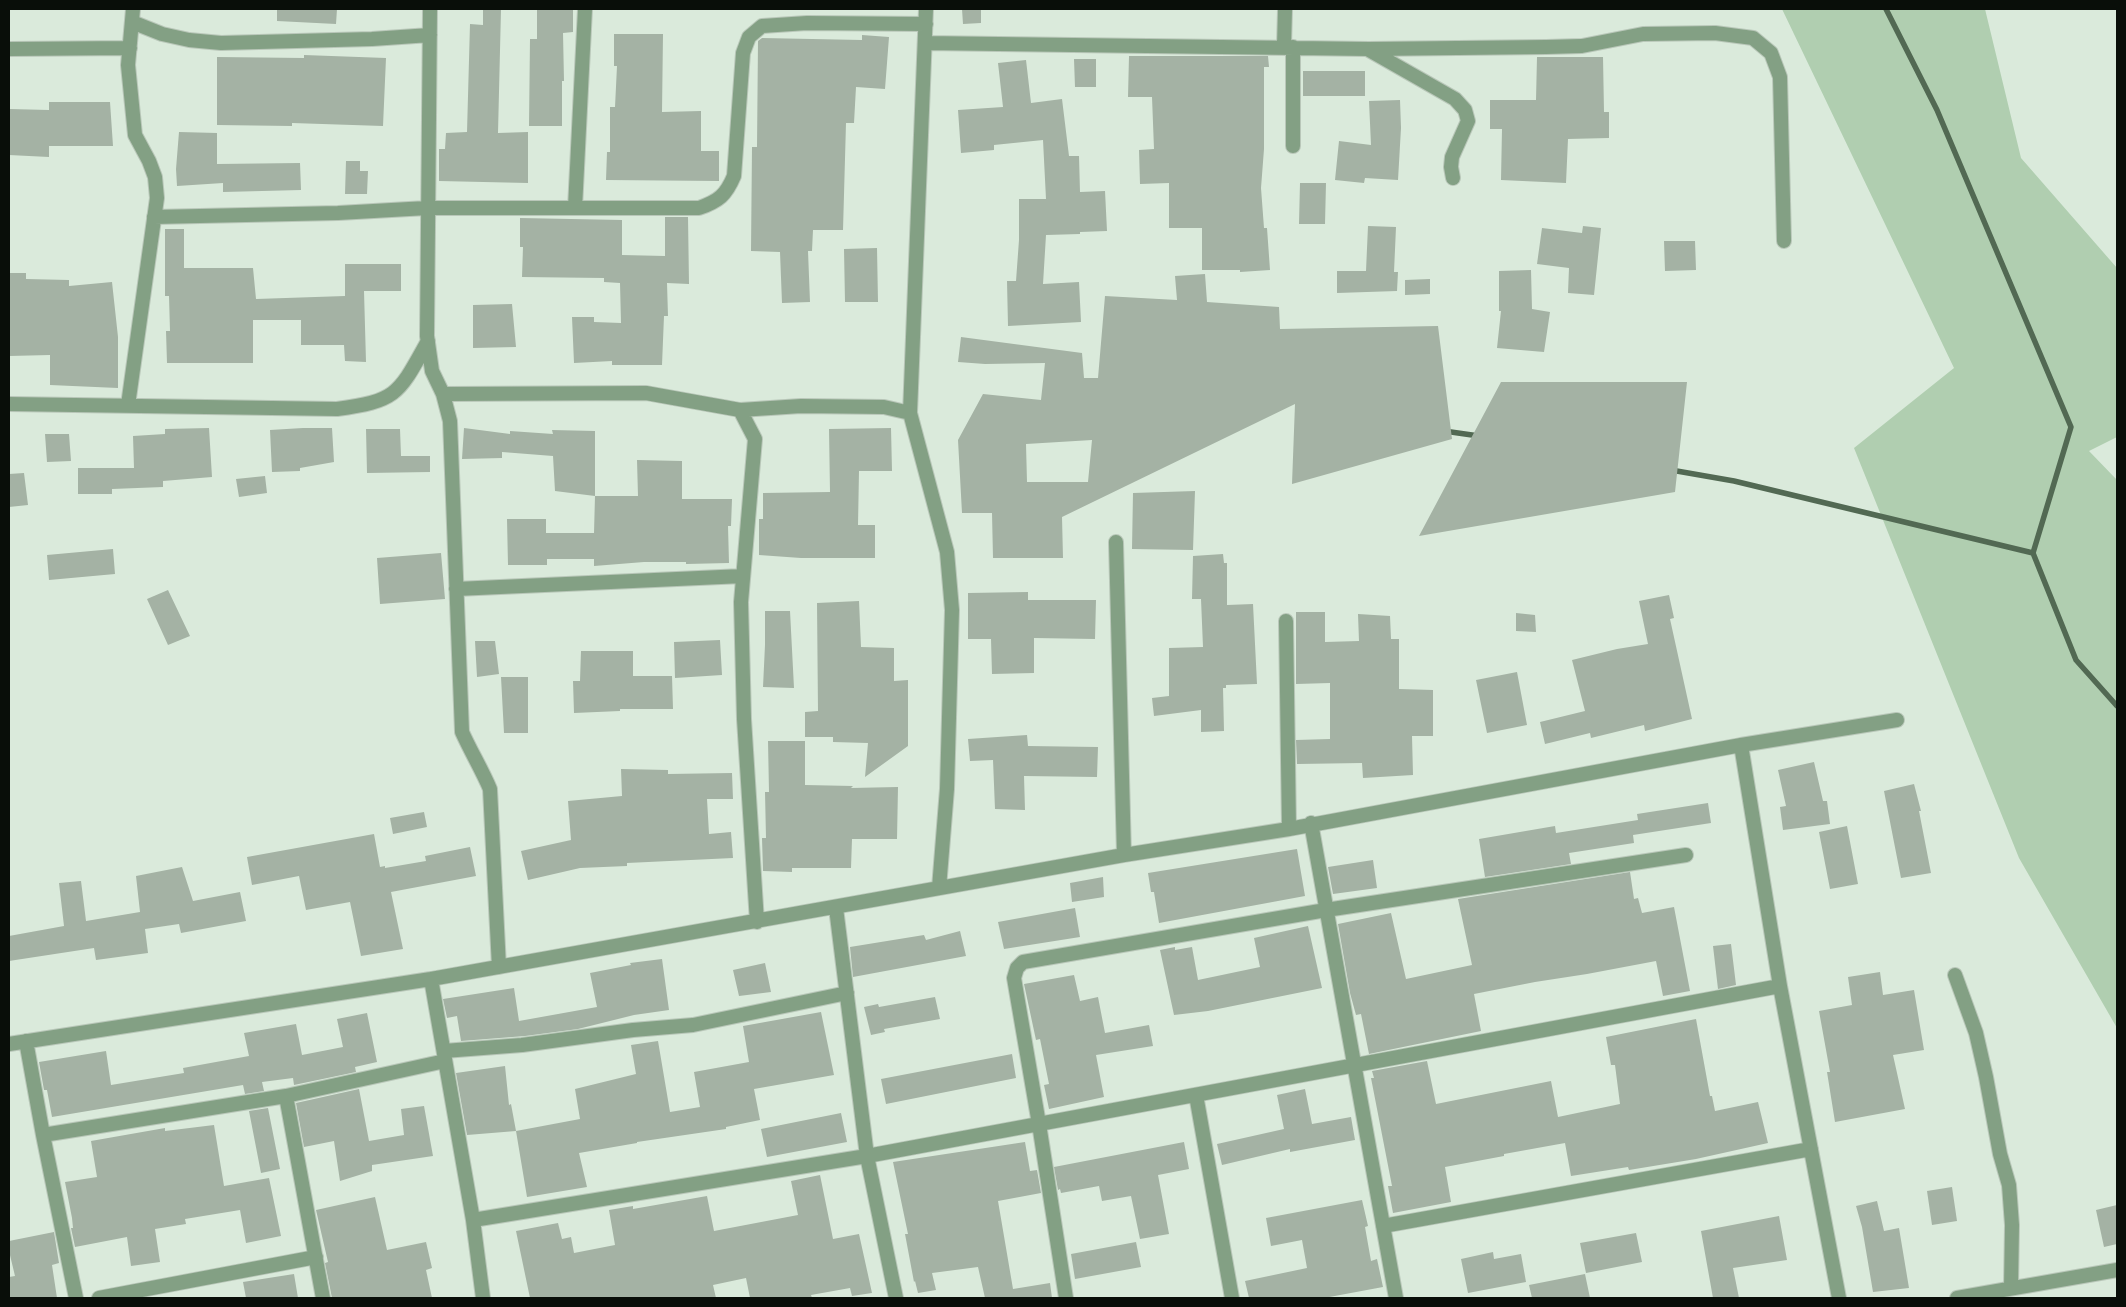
<!DOCTYPE html>
<html>
<head>
<meta charset="utf-8">
<style>
  body { margin:0 }
  #map { position:relative; width:2126px; height:1307px; overflow:hidden; background:#daeadb; font-family:"Space Grotesk",sans-serif }
  canvas { display:block }
  .frame { position:absolute; inset:0; border:10px solid #090e09; pointer-events:none }
</style>
</head>
<body>
<div id="map">
<canvas width="2126" height="1307"></canvas>
<div class="frame"></div>
</div>
<script>
const context = document.querySelector('canvas').getContext('2d');
context.lineJoin = 'round';
function fill(path, color) { context.fillStyle = color; context.fill(path, 'evenodd'); }
function trace(path, color, width, dash) { context.strokeStyle = color; context.lineWidth = width; context.lineCap = dash ? 'butt' : 'round'; context.setLineDash(dash || []); context.stroke(path); }
fill(new Path2D(`
  M1782,9H1985L2021,158L2117,268V437L2089,451L2117,480V1028L2019,858L1854,448L1954,368Z`), '#b0ceb0');
trace(new Path2D(`
  M1886,9L1937,110L2071,427L2033,553L2076,660L2117,706
  M1444,431L1479,436
  M1671,470L1734,481L2033,553`), '#526953', 5.5);
fill(new Path2D(`
  M277,9H337L336,24L277,21Z
  M483,9H501L498,133L528,132V183L439,181V149H445L446,133L467,132L470,24L483,25Z
  M537,9H573V32L563,33L564,81H562V126H529L530,39H537Z
  M962,9H981V23L963,24Z
  M614,34H663L662,112L701,111V151H719V181L606,180L607,152H610V107H615L617,66H614Z
  M862,35L889,37L885,89L856,87L854,123H846L843,230H813L812,251H808L810,302L782,303L780,252L751,251L752,147H757L758,41L762,38L862,40Z
  M304,55L386,58L383,126L292,123V126L217,125V57L304,58Z
  M1129,56H1268L1269,67H1264V149L1261,188L1264,228H1267L1270,270L1240,272V270H1202V228H1169V183L1140,184L1139,150L1154,149L1152,97H1128Z
  M1537,57H1603L1604,112H1609V138L1568,139L1566,183L1501,180L1502,129H1490V100H1536Z
  M1074,59H1096V87H1075Z
  M1026,60L1031,103L1062,99L1069,156H1079L1080,192L1105,191L1107,231L1080,232V234L1046,235L1043,284L1079,282L1081,322L1008,326L1007,281H1016L1019,240V199H1046L1043,140L994,145V150L961,153L958,110L1003,107L998,63Z
  M1303,71H1365V96H1303Z
  M1400,100L1401,128L1398,180L1365,178L1364,183L1335,180L1339,141L1371,145L1369,101Z
  M49,102H110L113,146H49V157L9,155V109L49,110Z
  M179,132L217,133V164L300,163L301,190L223,192V183L177,186L176,169Z
  M346,161H360V171H368L367,194H345Z
  M1300,183H1326L1325,224H1299Z
  M665,217H688L689,284L667,283L668,316H664L662,365H612V361L574,363L572,317H594V322L621,323L620,283L604,282V278L522,277L523,247H520V218L622,220V255L665,256Z
  M1368,226L1396,227L1394,272H1398L1397,291L1337,293V271H1366Z
  M1583,226L1601,228L1594,295L1568,293L1569,268L1537,264L1542,228L1582,233Z
  M165,229H184V268H253L256,299L345,296V264H401V291H364L366,362L345,361L344,345H301V320H253V363H167L166,331H170L169,296H165Z
  M1664,241H1695L1696,270L1665,271Z
  M877,248L878,302H845L844,249Z
  M1531,270L1532,309L1550,312L1544,352L1497,348L1501,311H1499V271Z
  M9,273H26V279L69,280V286L112,282L118,337V388L50,385V355L9,356Z
  M1205,274L1207,302L1279,307L1280,329L1438,326L1452,439L1292,484L1295,404L1062,517L1063,558H993L992,513H962L958,440L983,394L1041,400L1045,363L985,364L958,362L961,337L1082,353L1084,378H1098L1105,296L1177,300L1175,276ZM1092,440L1088,482H1027L1026,444Z
  M1430,279V294L1405,295V280Z
  M512,304L516,347L473,348V305Z
  M1501,382H1687L1675,492L1419,536Z
  M209,428L212,477L163,481V487L112,489V494H78V468H134L133,436L165,434V429Z
  M303,428H332L334,462L300,468V471L272,472L270,430Z
  M464,428L510,434V431L553,434L552,430L595,431V496L555,491L553,456L502,452V458L462,459Z
  M891,428L892,471H859L858,525H875V558H801L759,555V519H763V493L830,492L829,429Z
  M366,429H400L401,456H430V472L367,473Z
  M45,434H69L71,461L47,462Z
  M637,460L682,461V499H732L731,526H728L729,563L686,564V562H644L594,566V559H547V565H508L507,519H546V533H594L595,496H638Z
  M24,473L28,505L9,507V474Z
  M265,476L267,493L239,497L236,479Z
  M1195,491L1193,550L1132,549L1133,493Z
  M113,549L115,574L49,580L47,555Z
  M441,553L445,599L380,604L377,558Z
  M1223,554L1224,563H1227V605L1253,604L1257,684L1226,685V688H1223L1224,731L1201,732V710L1154,716L1152,698L1169,696V648L1203,647L1201,599H1192L1193,556Z
  M168,590L190,636L168,645L147,599Z
  M1028,592V600H1096L1095,639L1034,638V673L992,674L991,639H968V593Z
  M1669,595L1674,618L1670,619L1692,719L1645,731L1644,725L1591,738L1590,733L1545,744L1540,722L1585,711L1572,660L1617,649L1648,644L1639,601Z
  M859,601L861,647L894,648V681L908,680V746L865,777L868,743L833,742V737H805V712L818,711L817,603Z
  M765,611H790L794,688L763,687L765,645Z
  M1296,612H1325V642L1359,641L1358,614L1390,616L1391,639H1399V689L1433,690V736H1412L1413,775L1363,778L1362,763L1297,764L1296,740L1330,739V683L1296,684Z
  M1516,613L1535,615L1536,632L1516,631Z
  M720,640L722,675L675,678L674,642Z
  M475,641H495L499,674L477,677Z
  M581,651H633V676H672L673,709H620V711L574,713L573,681H580Z
  M1517,672L1527,725L1487,733L1476,680Z
  M501,677H528V733H504Z
  M1027,735L1028,746L1098,747L1097,777L1024,776L1025,810L995,809L993,760L970,761L968,739Z
  M768,741H805V785L853,786L851,788L898,787L897,839H852L851,868H792V872L763,871L762,838H766L765,792H769Z
  M1814,762L1823,801H1827L1830,824L1783,830L1780,807L1786,806L1778,770Z
  M621,769L668,770V774L732,773L733,799H707L709,834L731,832L733,858L627,863V866L580,868L528,880L521,851L571,840L568,801L622,796Z
  M1914,784L1921,811H1919L1931,873L1901,878L1884,791Z
  M1708,803L1711,823L1633,835L1634,843L1569,853L1571,864L1485,877L1479,839L1555,826L1556,833L1638,820L1637,814Z
  M424,812L427,827L393,834L390,818Z
  M1847,826L1858,884L1830,889L1819,832Z
  M374,834L380,867L385,866V868L426,861L425,856L470,847L476,876L391,892L403,949L361,956L350,902L306,910L299,876L252,885L247,857Z
  M1297,849L1305,896L1159,923L1154,892H1151L1148,873Z
  M1373,860L1377,888L1333,894L1328,867Z
  M182,867L193,901L240,892L246,921L181,933L179,924L145,929L148,953L96,960L94,948L9,961V936L64,926L59,883L81,881L86,921L140,912L136,876Z
  M1630,872L1634,899L1638,898L1642,913L1674,907L1690,991L1663,996L1656,961L1587,974L1535,982L1474,994L1481,1031L1369,1054L1361,1014L1356,1015L1350,993L1338,924L1391,913L1406,979L1472,965L1458,899Z
  M1103,877L1104,897L1072,902L1070,883Z
  M1075,908L1080,937L1004,949L998,922Z
  M1308,926L1322,988L1208,1011L1174,1015L1160,950L1175,947V950L1192,947L1198,980L1260,967L1254,938Z
  M960,931L966,956L853,977L850,947L924,935L926,940Z
  M1731,944L1736,985L1718,989L1713,946Z
  M662,959L669,1010L634,1015L578,1029L525,1036L461,1041L457,1016L447,1018L443,999L514,988L519,1021L597,1007L590,973L631,965L630,963Z
  M765,963L771,992L739,996L733,970Z
  M1880,972L1883,995L1914,990L1924,1050L1893,1055L1905,1109L1835,1122L1827,1072H1830L1819,1011L1852,1005L1848,977Z
  M1074,975L1080,1001L1098,997L1105,1033L1149,1025L1153,1046L1096,1055L1104,1097L1049,1109L1044,1085L1049,1084L1040,1039L1036,1040L1024,984Z
  M935,997L940,1019L884,1029L885,1032L871,1035L864,1007L878,1004L879,1007Z
  M821,1012L834,1075L754,1089L760,1120L726,1127V1129L637,1142V1143L579,1153L587,1187L527,1197L516,1131L580,1119L575,1089L636,1074L631,1045L658,1041L670,1112L700,1107L694,1072L749,1062L743,1026Z
  M367,1013L377,1062L355,1067L356,1072L294,1085L293,1078L262,1082L264,1091L245,1094L243,1085L52,1117L47,1090H44L39,1062L106,1051L111,1085L184,1073L183,1068L249,1056L244,1033L296,1024L302,1055L343,1047L337,1019Z
  M1696,1019L1710,1096H1712L1715,1111L1758,1102L1768,1143L1696,1159L1629,1170L1628,1167L1571,1176L1565,1143L1504,1154V1156L1445,1167L1451,1202L1393,1213L1388,1186H1392L1371,1078H1374L1372,1071L1427,1061L1436,1104L1551,1081L1558,1117L1620,1104L1615,1065H1611L1606,1037Z
  M1012,1054L1016,1078L886,1104L881,1079Z
  M505,1066L509,1105L511,1104L516,1131L467,1135L456,1073Z
  M359,1089L369,1141L404,1135L401,1109L424,1106L433,1156L372,1165V1171L340,1181L334,1141L304,1147L296,1103Z
  M1305,1089L1312,1124L1351,1117L1355,1140L1290,1152V1149L1222,1165L1217,1144L1284,1129L1277,1095Z
  M268,1108L280,1169L261,1173L249,1111Z
  M841,1113L847,1142L767,1157L761,1129Z
  M214,1125L224,1186L269,1178L281,1236L246,1243L240,1210L185,1219L186,1224L155,1229L160,1262L131,1266L127,1237L75,1247L71,1228H73L72,1218L65,1182L97,1177L91,1141L165,1128V1131Z
  M1025,1142L1030,1171L1037,1170L1041,1193L998,1201L1013,1289L1050,1283L1052,1298H985L978,1267L932,1273L936,1290L918,1293L915,1281L914,1282L905,1234H908L893,1162Z
  M1184,1142L1189,1169L1158,1175L1169,1234L1140,1239L1131,1196L1102,1201L1099,1186L1061,1193L1060,1189L1058,1190L1054,1167Z
  M820,1175L833,1239L859,1234L872,1293L852,1296L850,1288L811,1295L812,1298H750L746,1278L713,1285L716,1298H530L516,1231L558,1223L562,1239L571,1237L574,1253L615,1245L609,1210L633,1206V1209L707,1196L714,1231L798,1215L791,1181Z
  M1952,1187L1957,1221L1932,1225L1927,1191Z
  M375,1197L387,1250L426,1242L432,1268L426,1270L432,1298H332L325,1263L328,1262L316,1210Z
  M1362,1200L1368,1226L1365,1227L1371,1261L1377,1259L1383,1287L1324,1298H1249L1245,1281L1307,1268L1302,1240L1271,1246L1266,1218Z
  M1877,1201L1884,1231L1899,1228L1909,1288L1873,1292L1862,1227L1856,1206Z
  M2117,1205V1244L2104,1247L2096,1210Z
  M1779,1216L1787,1260L1733,1268L1739,1298H1713L1701,1231Z
  M54,1232L59,1263L52,1265L57,1298H9V1277L15,1276L9,1251V1241Z
  M1636,1233L1642,1262L1586,1273L1580,1243Z
  M1136,1242L1141,1267L1075,1279L1071,1254Z
  M1493,1252L1494,1259L1521,1254L1526,1282L1468,1293L1461,1259Z
  M294,1274L298,1298H246L243,1282Z
  M1585,1274L1590,1298H1532L1529,1285Z`), '#a4b2a4');
const minor = new Path2D(`
  M430,9L427,336L432,371L443,394L450,421L462,732C471,752 482,770 490,789L499,967
  M926,9L910,413L947,552L952,610L947,789L939,888
  M132,22L162,34L189,40L221,43L372,39L430,35
  M925,43L1369,49L1546,47L1582,46L1643,34L1715,33L1753,38L1771,53L1780,77L1784,241
  M1284,47L1285,9
  M9,49L130,48
  M1369,50L1455,99L1465,110L1468,121L1452,157L1451,167L1453,178
  M1293,146V47
  M575,208L585,9
  M154,217L338,213L427,208H699C719,201 726,195 734,176L743,53L749,37L762,26L807,23L926,24
  M443,394L646,393L740,410
  M9,404L337,409C398,401 399,393 428,341
  M128,405L157,198L155,177L149,161L135,135L128,65L133,9
  M1116,542L1124,855
  M456,589L743,576
  M1286,621L1289,829
  M1741,745L1780,986L1839,1298
  M1311,823L1396,1298
  M836,908L867,1156L896,1298
  M757,922L744,719L741,602L755,439L740,410L801,406L884,407L910,413
  M1955,975L1976,1033L1986,1077L2000,1154L2009,1185L2012,1225L2011,1288
  M431,979L473,1220L483,1298
  M26,1041L43,1135L76,1298
  M9,1044L431,979L1124,855L1289,829L1741,745L1897,720
  M444,1051L522,1045L633,1030L693,1025L847,993
  M1196,1095L1232,1298
  M286,1096L323,1298
  M43,1135L286,1096L445,1061
  M473,1220L867,1156L1780,986
  M1383,1226L1811,1149
  M99,1298L316,1257
  M1066,1298L1039,1124L1014,978L1017,968L1023,962L1326,910L1686,855
  M1957,1298L2117,1270`);
trace(minor, '#b9c7b9', 16);
trace(minor, '#83a084', 14);
</script>
</body>
</html>
